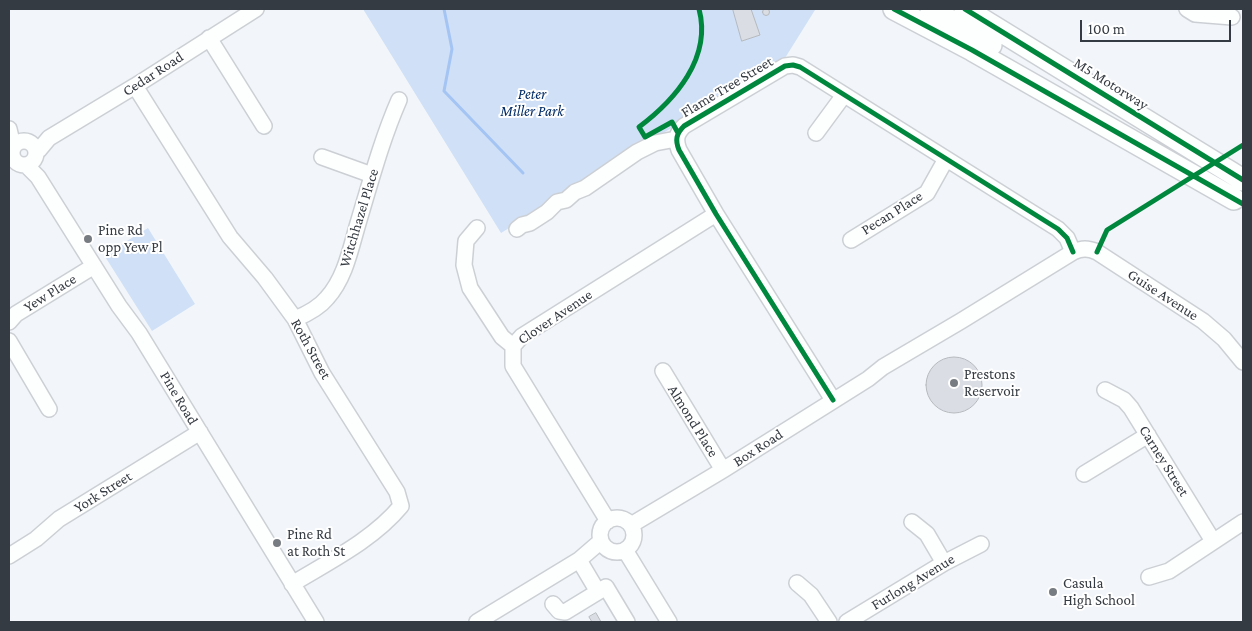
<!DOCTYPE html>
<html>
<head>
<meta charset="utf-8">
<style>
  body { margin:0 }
  #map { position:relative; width:1252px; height:631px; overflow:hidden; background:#f2f6fa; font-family:"Crimson Pro",serif }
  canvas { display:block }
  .frame { position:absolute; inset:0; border:10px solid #353b42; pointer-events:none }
  .scale { position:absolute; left:1080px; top:20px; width:151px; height:22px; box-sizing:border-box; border:2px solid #353b42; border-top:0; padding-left:6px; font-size:15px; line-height:18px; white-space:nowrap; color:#353b42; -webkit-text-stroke:4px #fff; paint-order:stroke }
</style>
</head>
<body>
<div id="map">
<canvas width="1252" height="631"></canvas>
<div class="frame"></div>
<div class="scale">100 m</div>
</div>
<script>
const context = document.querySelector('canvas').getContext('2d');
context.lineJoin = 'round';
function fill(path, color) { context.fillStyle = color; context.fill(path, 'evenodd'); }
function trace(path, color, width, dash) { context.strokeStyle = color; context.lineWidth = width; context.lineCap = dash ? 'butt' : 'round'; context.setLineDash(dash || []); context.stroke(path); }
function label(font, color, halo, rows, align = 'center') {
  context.font = font + ' "Crimson Pro",serif'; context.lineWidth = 4; context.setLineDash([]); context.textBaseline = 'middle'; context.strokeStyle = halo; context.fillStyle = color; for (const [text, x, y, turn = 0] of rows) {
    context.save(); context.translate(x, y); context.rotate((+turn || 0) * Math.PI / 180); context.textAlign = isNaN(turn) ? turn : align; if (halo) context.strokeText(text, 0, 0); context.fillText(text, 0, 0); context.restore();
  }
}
fill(new Path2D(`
  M363,9H812L815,10L785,58L501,233Z
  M148,228L195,304L152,331L104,255Z`), '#d0e0f7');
trace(new Path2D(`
  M444,9L452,49L444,91L523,173`), '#a4c4f4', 3);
const building = new Path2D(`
  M762.5 12a3.5 3.5 0 1 1 7 0a3.5 3.5 0 1 1-7 0Z
  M733,9H751L760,35L742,41Z
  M926 385a28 28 0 1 1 56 0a28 28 0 1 1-56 0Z
  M596,613L600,620L601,622H592L589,617Z`);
fill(building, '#dadee4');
trace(building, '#b6babf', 1);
const minor = new Path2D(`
  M1187,9L1195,14L1232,17
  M209,38L264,126
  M135,86L230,237L265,278L295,319L322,373L397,492L401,506C373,540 328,562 292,584
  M9,129L13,146
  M816,133L844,95
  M12 153a12 12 0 1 1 24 0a12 12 0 1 1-24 0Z
  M36,150H39L49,138L135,86L256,9
  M322,157L372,175
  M26,165L38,177L119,306L139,333L316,622
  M477,228L466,241L464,265L470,288L502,337L513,346
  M517,229L522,225L530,223L547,212L557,202L566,200L575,192L585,188L637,152L655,143L676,139
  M851,240L927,193L946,159
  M295,319C307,314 319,308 327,298C346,277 351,246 359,220C371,180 382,139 399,100
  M9,322L16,314L94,266
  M9,341L49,409
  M663,371L723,470
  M1105,390L1124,400L1131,408L1213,541
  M833,400L716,214L679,150C675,140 676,134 684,126L785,66L793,65L800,67L1058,229L1067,238L1073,252
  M1084,474L1148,435
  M600 535a17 17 0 1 1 34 0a17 17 0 1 1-34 0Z
  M608,521L513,366V346L522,336L716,214
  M912,522L927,534L944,563
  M631,525L723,470L868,379L883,367L961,321L1073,252C1082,248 1088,248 1097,252L1203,321L1224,339L1243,362
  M625,550L669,622
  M9,556L36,539L59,519L200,432
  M579,560L598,592
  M1149,577L1169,571L1243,522
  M797,583L811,595L829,622
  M553,604L559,611L565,612L606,587L627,622
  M477,622L579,560L601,541
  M847,622L944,563L981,544`);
const highway = new Path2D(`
  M894,9L972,50L1234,199
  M931,9L991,45
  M965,9L1243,180`);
trace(minor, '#ccd0d5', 18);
trace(highway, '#ccd0d5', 24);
trace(minor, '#fdfefe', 15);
trace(highway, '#fdfefe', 21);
trace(new Path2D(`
  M894,9L972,50L1243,204
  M965,9L1243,180
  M678,133L672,122L645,137L639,127C675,100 712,58 699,9
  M1097,252L1107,230L1243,145
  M833,400L716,214L679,150C675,140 676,134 684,126L785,66L793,65L800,67L1058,229L1067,238L1073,252`), '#00873e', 5);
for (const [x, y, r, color] of [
  [88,239,5,"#777c82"],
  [954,383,5,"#777c82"],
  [277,543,5,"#777c82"],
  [1053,592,5,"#777c82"]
]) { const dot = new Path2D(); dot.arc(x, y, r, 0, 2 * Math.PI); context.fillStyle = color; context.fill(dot); trace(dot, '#fff', 2); }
label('15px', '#353b42', '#fff', [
  ["Cedar Road",153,74,-33],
  ["M5 Motorway",1111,84,32],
  ["Flame Tree Street",727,87,-31],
  ["Pecan Place",892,213,-32],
  ["Witchhazel Place",359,218,-73],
  ["Yew Place",50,293,-32],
  ["Guise Avenue",1163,295,33],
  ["Clover Avenue",555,317,-34],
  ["Roth Street",311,349,61],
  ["Pine Road",179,398,59],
  ["Almond Place",693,421,58],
  ["Box Road",758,448,-33],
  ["Carney Street",1164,461,58],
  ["York Street",103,492,-32],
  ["Furlong Avenue",913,582,-31]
]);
label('italic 15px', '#012a64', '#fff', [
  ["Peter",532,94],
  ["Miller Park",532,111]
]);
label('15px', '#353b42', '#fff', [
  ["Pine Rd",98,230],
  ["opp Yew Pl",98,247],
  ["Prestons",964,374],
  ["Reservoir",964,391],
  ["Pine Rd",287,534],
  ["at Roth St",287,551],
  ["Casula",1063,583],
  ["High School",1063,600]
], 'left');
</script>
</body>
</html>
